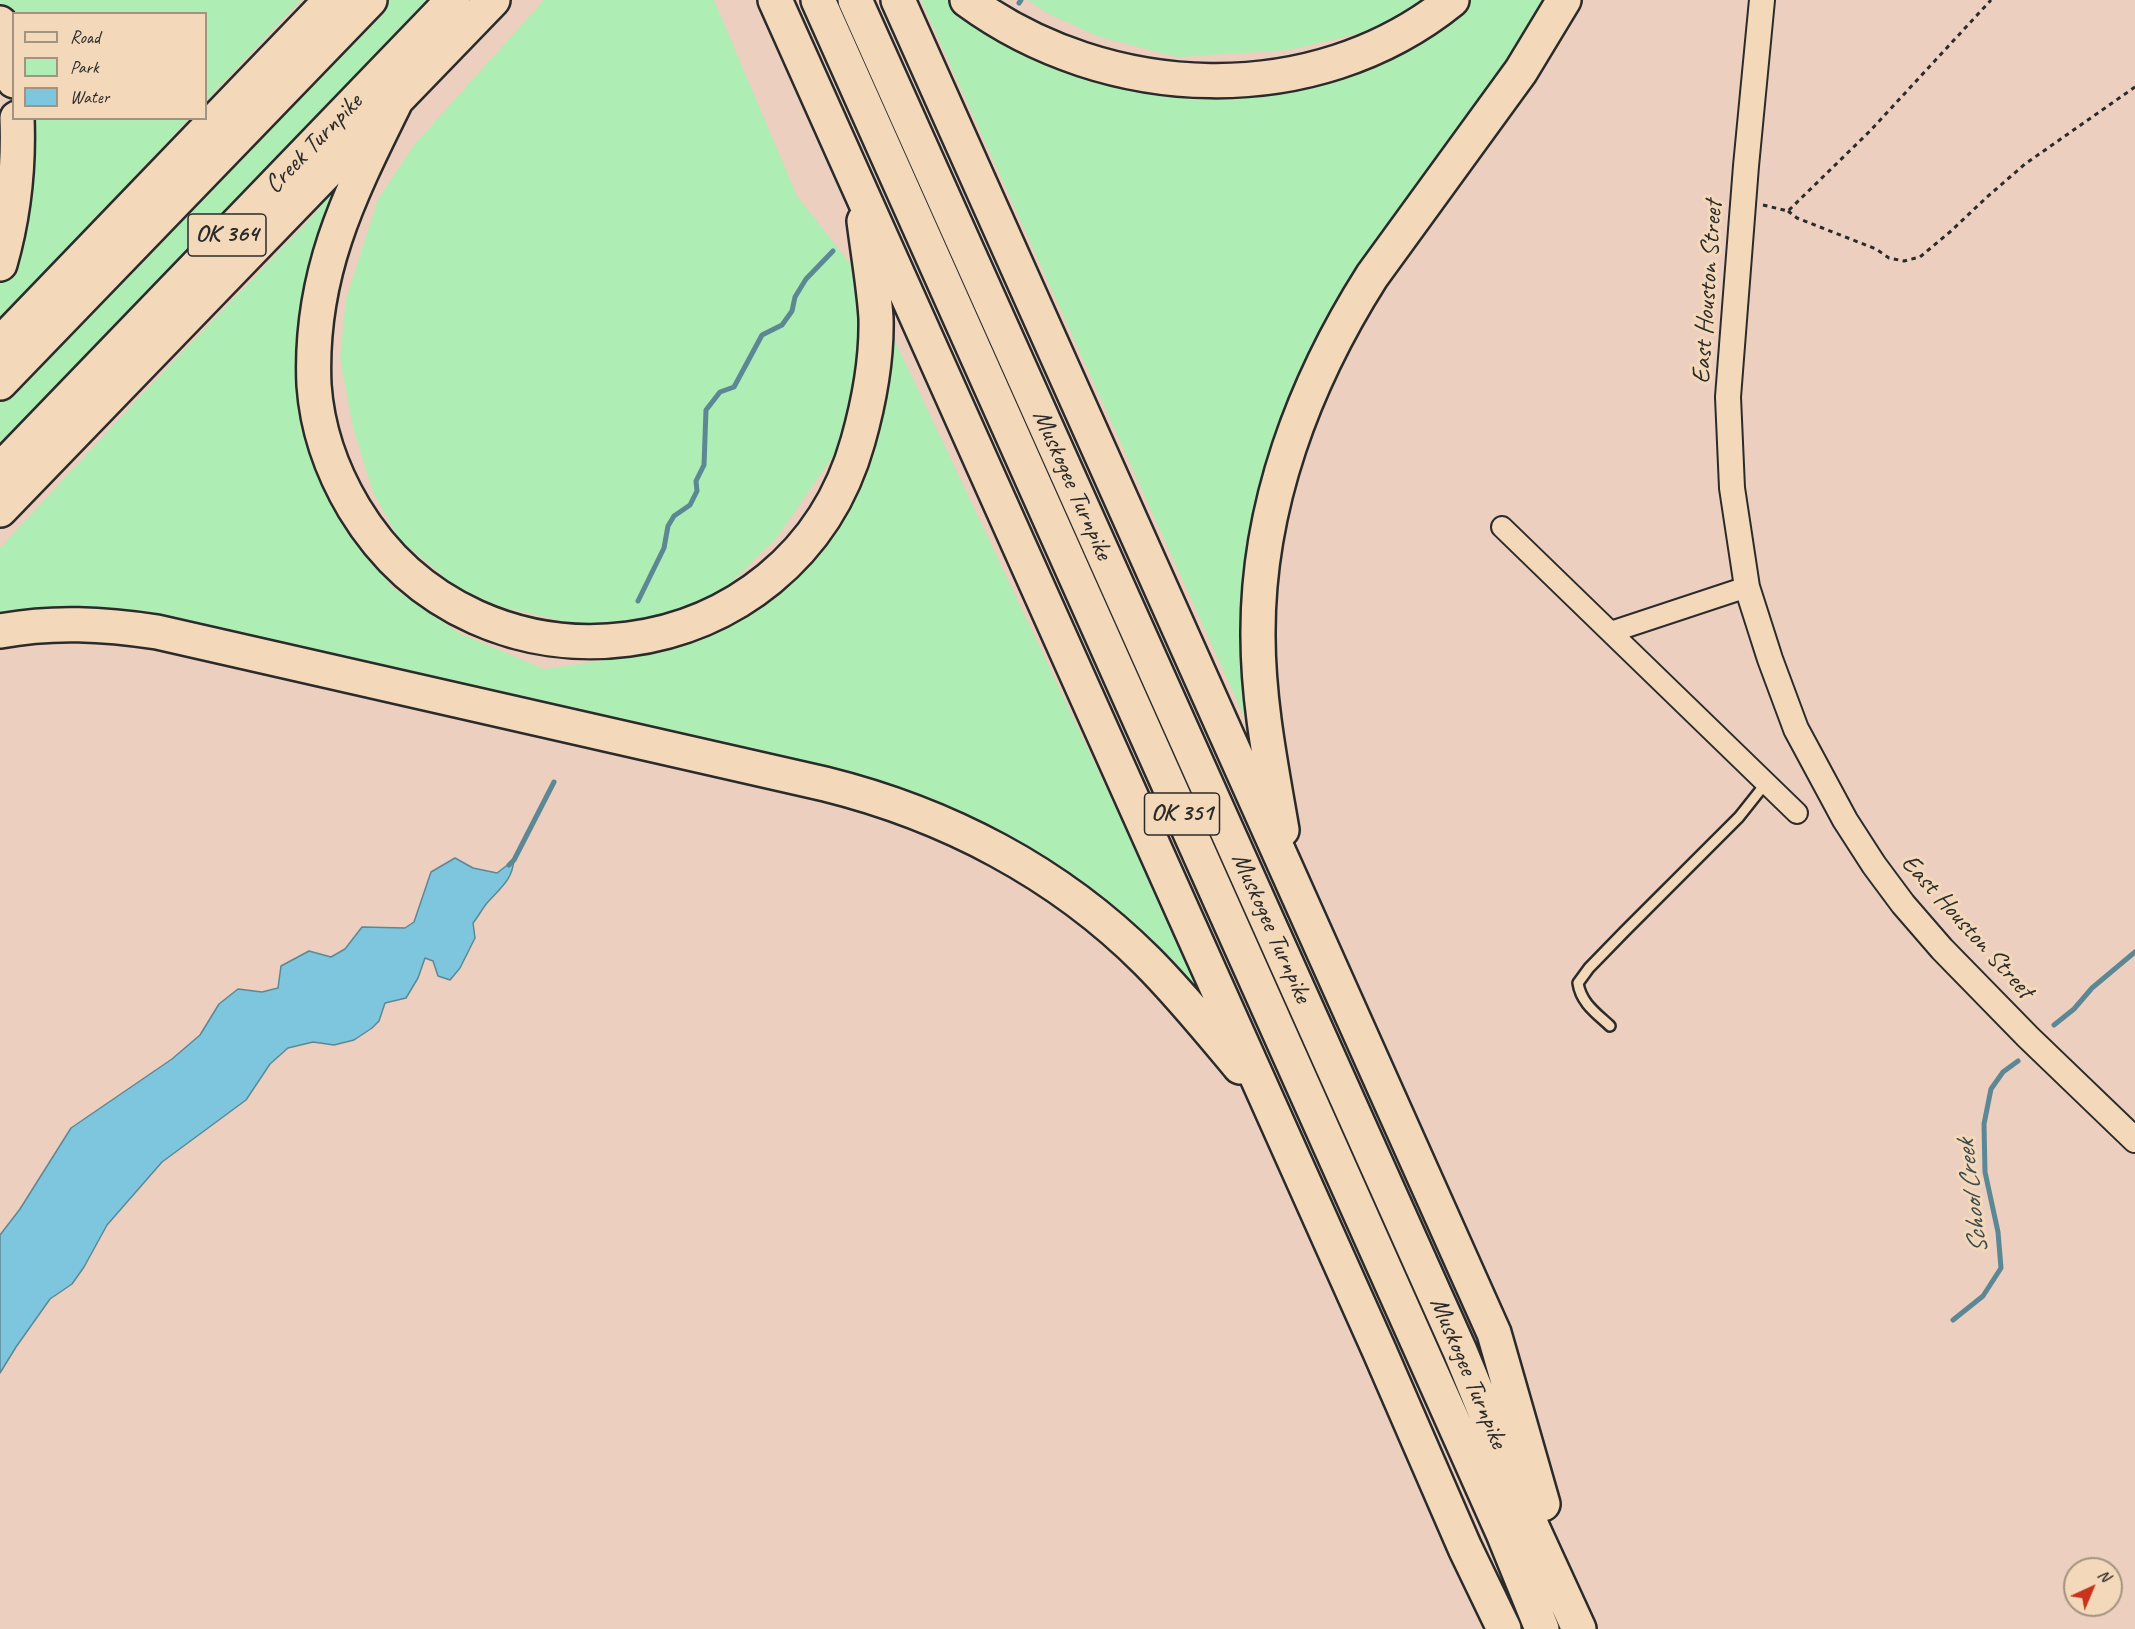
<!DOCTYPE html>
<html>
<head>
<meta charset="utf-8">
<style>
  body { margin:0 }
  #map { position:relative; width:2135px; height:1629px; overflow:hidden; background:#eccfbe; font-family:Caveat,sans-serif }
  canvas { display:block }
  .legend { position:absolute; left:12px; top:12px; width:195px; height:108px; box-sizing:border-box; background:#f3d9ba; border:2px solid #a39381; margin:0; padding:8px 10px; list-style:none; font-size:18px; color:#2b2b2b }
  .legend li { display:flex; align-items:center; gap:12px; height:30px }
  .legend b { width:30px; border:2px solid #a39381 }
  .north { position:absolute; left:2063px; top:1557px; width:60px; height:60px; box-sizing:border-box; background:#f3d9ba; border:2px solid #a39381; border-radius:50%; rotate:44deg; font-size:16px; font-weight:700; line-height:24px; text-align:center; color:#2b2b2b }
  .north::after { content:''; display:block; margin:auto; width:21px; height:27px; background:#c8321e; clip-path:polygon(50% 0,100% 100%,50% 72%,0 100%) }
</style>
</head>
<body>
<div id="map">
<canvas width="2135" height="1629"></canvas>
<ul class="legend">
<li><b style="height:8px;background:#f3d9ba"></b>Road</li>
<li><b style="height:16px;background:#aeedb4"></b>Park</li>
<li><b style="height:16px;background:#7dc6de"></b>Water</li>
</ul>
<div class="north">N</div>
</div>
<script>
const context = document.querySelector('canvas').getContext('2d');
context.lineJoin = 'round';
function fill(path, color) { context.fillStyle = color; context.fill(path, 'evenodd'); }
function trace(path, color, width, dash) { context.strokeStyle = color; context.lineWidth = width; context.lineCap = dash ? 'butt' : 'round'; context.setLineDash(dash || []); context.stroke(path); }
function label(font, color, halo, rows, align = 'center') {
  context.font = font + ' Caveat,sans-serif'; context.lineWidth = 6; context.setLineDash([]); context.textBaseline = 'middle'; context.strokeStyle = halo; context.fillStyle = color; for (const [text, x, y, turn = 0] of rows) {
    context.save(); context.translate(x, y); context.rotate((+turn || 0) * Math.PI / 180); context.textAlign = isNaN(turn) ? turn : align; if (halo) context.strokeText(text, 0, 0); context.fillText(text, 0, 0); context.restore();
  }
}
fill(new Path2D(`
  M0,0H301L206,101V14H14L13,43L0,7Z
  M390,0H431L0,448V403Z
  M544,0H714L797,196L860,276L858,369L835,453L776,539L721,592L658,619L580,625L502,607L456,587L399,539L373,492L353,427L340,358L346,299L378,199L414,145Z
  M921,0H950L962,10L1021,44L1290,85L1467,0H1550L1277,455L1249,727Z
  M1027,0H1421L1372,30L1289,50L1177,57L1097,36L1049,14Z
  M27,119H189L0,319V283L23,214Z
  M339,184L303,308L297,390L334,510L393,588L459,633L544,669L621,658L694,638L807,555L889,328L1207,1001L1017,847L550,713L0,620V548L144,392L309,220Z`), '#aeedb4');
const water = new Path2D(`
  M455,858L473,868L497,873L514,860C512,881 500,888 487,903C482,909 478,917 473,923L475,938L460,968L450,980L438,976L433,961L425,958L418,978L406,998L385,1003L379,1021L372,1028L354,1040L334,1045L313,1042L288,1048L270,1064L246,1100L162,1162L107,1225L84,1267L72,1284L50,1299L16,1347L0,1373V1235L20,1209L71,1128L172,1059L200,1035L219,1004L238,989L262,992L278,988L281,966L309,951L331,957L345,949L362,927L405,928L414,922L431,872Z`);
fill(water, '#7dc6de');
trace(water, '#5c8896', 1.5);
trace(new Path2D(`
  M1019,3L1021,0
  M638,601L664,548L668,526L674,516L690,505L697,491L696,481L704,465L706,410L720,392L734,387L762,335L782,325L792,311L795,297L806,279L833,251
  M509,865L514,860L554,782
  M2054,1025L2074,1009L2092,988L2135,952
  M1953,1320L1983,1296L2001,1268L1998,1232L1985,1172L1984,1124L1991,1089L2003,1072L2018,1061`), '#5c8896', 5);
const service = new Path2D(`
  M1610,1026C1596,1013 1581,1003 1578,983L1589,968L1624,932L1739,817L1766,783`);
const minor = new Path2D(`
  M1502,527L1797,813
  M1611,632L1747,587`);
const tertiary = new Path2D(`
  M1762,0L1746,166L1728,397L1732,488L1747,587L1770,659L1796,729L1845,820L1874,865L1903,904L1942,949L2028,1037L2135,1140`);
const motorway = new Path2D(`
  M775,0L1379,1350L1465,1548L1504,1629
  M818,0L1503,1533L1542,1629
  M855,0L1460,1351L1534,1531L1579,1629
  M898,0L1494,1333L1543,1504
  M967,0C1107,103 1314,112 1452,0
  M0,23L7,42L14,81
  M396,101C349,196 309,275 314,385C317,428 332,471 354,508C478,714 793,674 858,441C869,402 877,359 876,318C874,286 868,253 864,221
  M0,264C14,215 19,169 17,118
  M0,344L331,0
  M0,383L370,0
  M0,470L453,0
  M0,510L493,0
  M0,631C53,621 104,624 157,632L825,784C946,814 1058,872 1147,961C1180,994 1210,1031 1240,1067
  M1282,830C1271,766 1258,701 1258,636C1257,507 1304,383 1372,276L1521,71L1564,0`);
trace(service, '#2b2b2b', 14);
trace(minor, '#2b2b2b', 24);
trace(tertiary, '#2b2b2b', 28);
trace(motorway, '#2b2b2b', 38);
trace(new Path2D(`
  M1763,205L1788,211L1870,131L1991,0
  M1788,211L1797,218L1876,249L1889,258L1904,261L1920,257L1951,231L1987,197L2025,164L2135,87`), '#2b2b2b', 3, [4.5, 4.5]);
trace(service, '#f3d9ba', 9);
trace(minor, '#f3d9ba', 20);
trace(tertiary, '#f3d9ba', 24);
trace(motorway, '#f3d9ba', 33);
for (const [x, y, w] of [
  [227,235,78],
  [1182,814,75]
]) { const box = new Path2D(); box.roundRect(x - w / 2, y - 21, w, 42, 4.5); context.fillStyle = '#f3d9ba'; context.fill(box); trace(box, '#2b2b2b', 1.5); }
label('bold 24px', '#2b2b2b', null, [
  ["OK 364",227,235],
  ["OK 351",1182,814]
]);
label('26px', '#2b2b2b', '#f3d9ba', [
  ["Creek Turnpike",314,144,-46],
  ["East Houston Street",1708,292,-86],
  ["Muskogee Turnpike",1072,485,66],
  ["East Houston Street",1967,927,48],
  ["Muskogee Turnpike",1271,928,66],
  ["Muskogee Turnpike",1468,1373,67]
]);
label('italic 27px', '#3b4a4f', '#f3d9ba', [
  ["School Creek",1973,1197,-97]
]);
</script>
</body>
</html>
